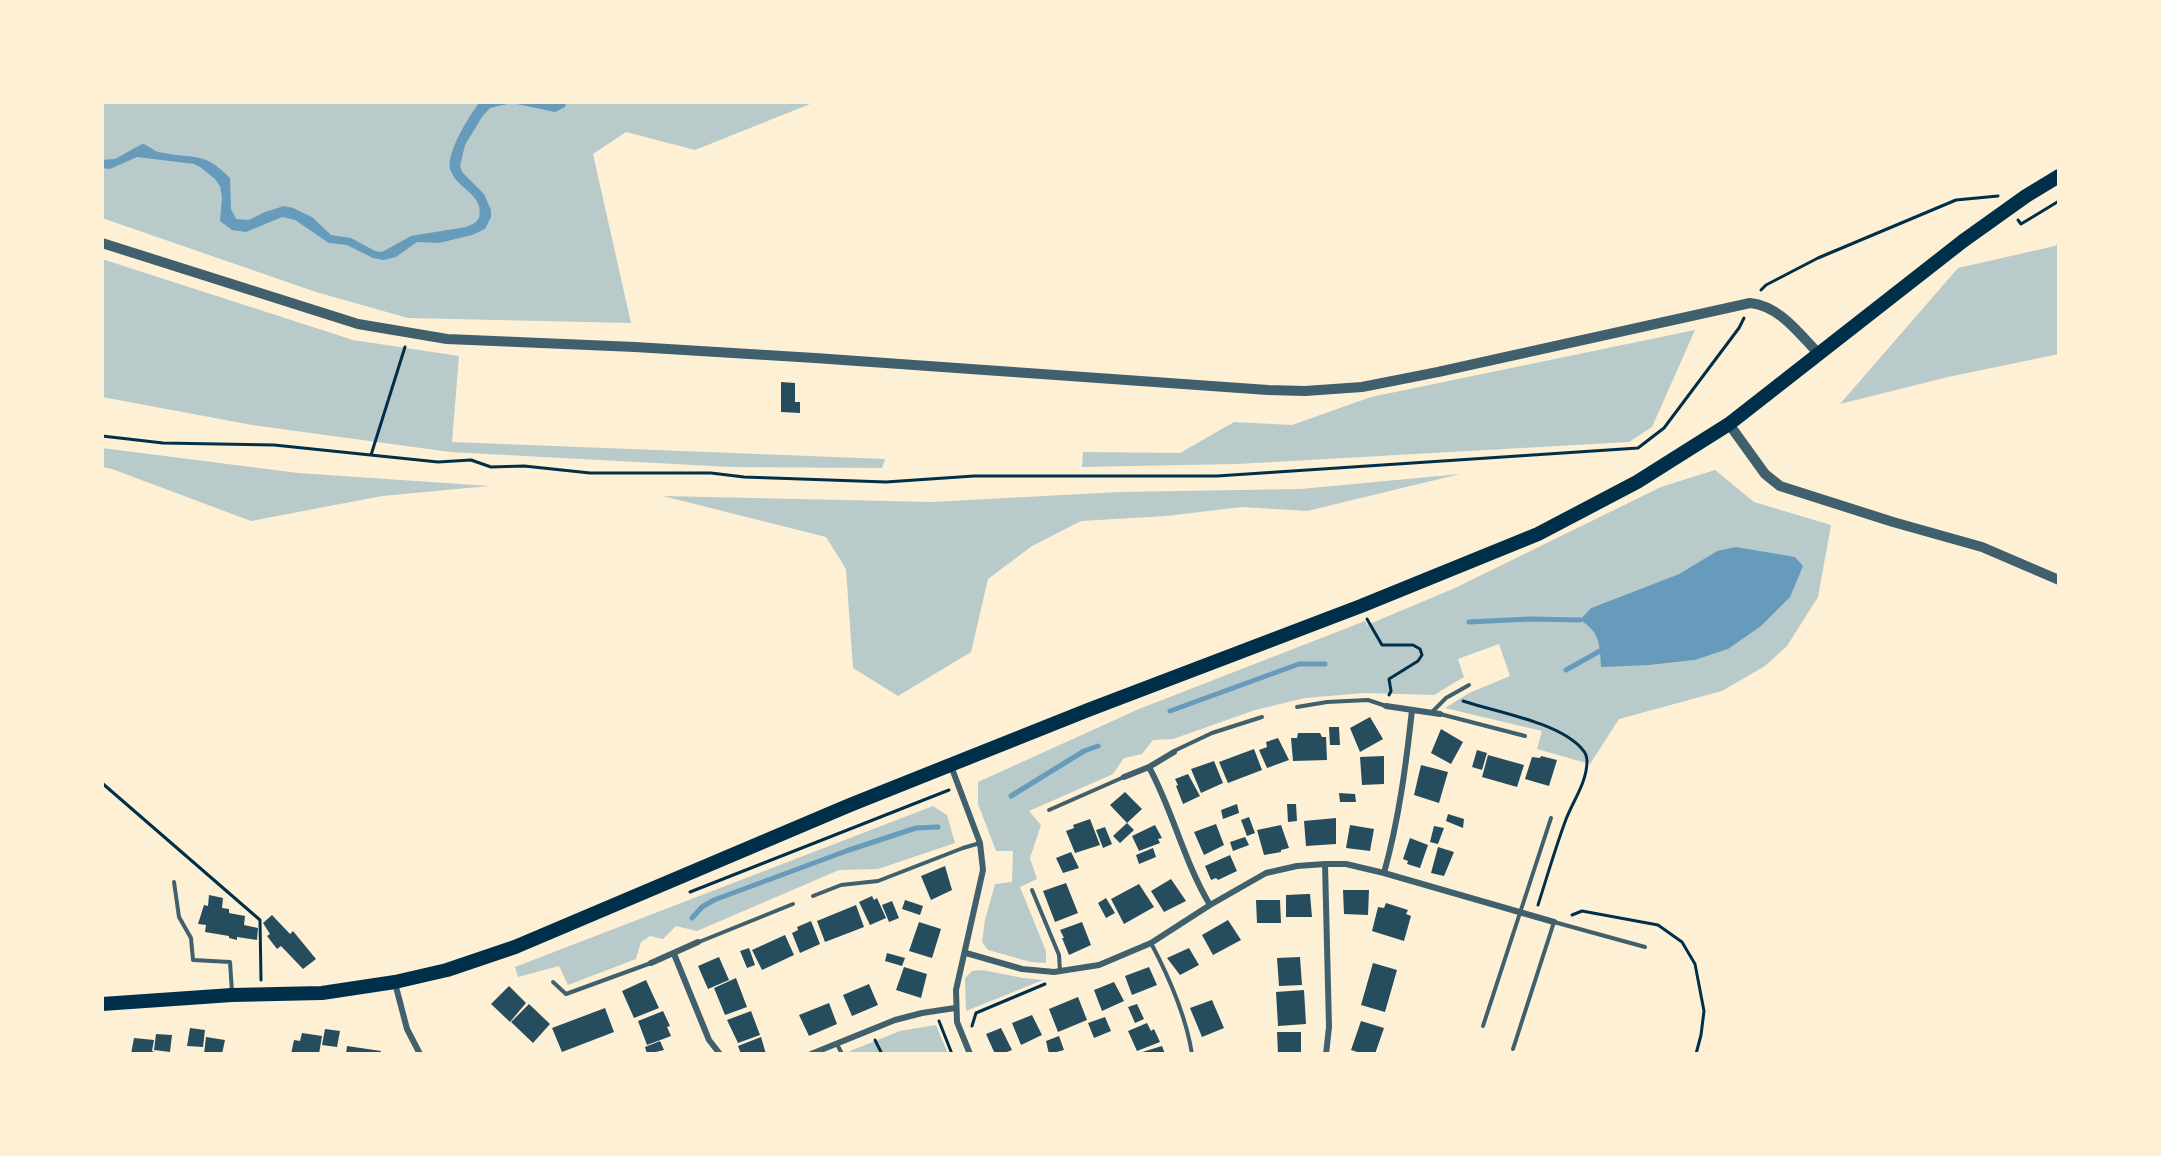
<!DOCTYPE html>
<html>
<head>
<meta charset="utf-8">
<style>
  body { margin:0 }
  #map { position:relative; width:2161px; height:1156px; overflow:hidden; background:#fdf0d5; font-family:Montserrat,sans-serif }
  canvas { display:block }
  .frame { position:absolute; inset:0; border:104px solid #fdf0d5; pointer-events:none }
</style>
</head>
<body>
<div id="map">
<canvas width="2161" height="1156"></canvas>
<div class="frame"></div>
</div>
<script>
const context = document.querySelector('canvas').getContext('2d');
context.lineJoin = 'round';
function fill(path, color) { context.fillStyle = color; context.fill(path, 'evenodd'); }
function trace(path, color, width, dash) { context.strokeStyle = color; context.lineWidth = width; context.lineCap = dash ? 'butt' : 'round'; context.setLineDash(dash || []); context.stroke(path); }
fill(new Path2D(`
  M102,102H815L695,150L626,132L593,154L631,323L408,318L316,292L102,218Z
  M2059,242V354L1948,377L1840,404L1958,268L2055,246Z
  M102,259L353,340L459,356L452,442L885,459L882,468L731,467L450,452L252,425L102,397Z
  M1695,330L1652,427L1629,442L1237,464L1082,467L1083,452L1180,453L1234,422L1292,425L1371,397Z
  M102,448L298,473L489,486L382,496L251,521L112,469L102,467Z
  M1715,470L1754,502L1831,525L1818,597L1787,646L1765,666L1722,691L1619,719L1590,764L1537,749L1542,731L1445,708L1469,693L1510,676L1499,644L1458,659L1464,677L1434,695L1364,693L1305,698L1255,710L1173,739L1153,740L1142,754L1124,758L1113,774L1029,811L1041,825L1030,858L1037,879L1020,887L1046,951V963L1031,962L988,950L982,942L985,920L995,884L1012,882L1013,851H996L978,804V782L1139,709L1365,621L1367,625L1455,588L1661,487ZM1717,551L1728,649L1695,660L1650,665L1600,641L1590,626L1591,608L1679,574Z
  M1460,474L1307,511L1242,507L1166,516L1081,521L1032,546L988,579L971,652L898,696L853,668L846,569L826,537L663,496L932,502L1119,492L1301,489Z
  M933,806L947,815L955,843L878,869L839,870L697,931L676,926L663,939L650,936L641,942L636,959L568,985L559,966L518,977L515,967Z
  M982,970L1023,978L1043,980L966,1011L965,978L972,971Z
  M936,1025L948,1054H851L850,1051L900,1031Z`), '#b9caca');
fill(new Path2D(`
  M480,102H566L565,107L555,112L517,104H507L490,108L482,117L465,145L460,166L462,172L484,194L491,210V217L485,229L472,235L439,243L417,242L396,257L383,260L373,258L347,245L329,243L295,220L282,217L246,232L232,230L220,221L222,197L220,186L215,179L200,167L194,164L137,157L110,169L102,168V160L115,159L142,144C149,145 153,151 159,152C194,160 203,150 230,178L231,209L236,219L249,220L265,212L284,206L293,208L312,217L331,235L351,238L375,251L382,252L411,236L466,227L475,223L479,218C485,194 456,189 450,169C446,153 470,114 480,102Z
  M1736,547L1795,557L1803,566L1790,597L1761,626L1728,649L1695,660L1650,665L1601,667C1600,645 1600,632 1580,620L1591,608L1679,574L1717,551Z`), '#669bbc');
trace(new Path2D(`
  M1469,622L1530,619L1580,620
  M1566,670L1600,651
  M1170,711L1299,664H1325
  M1011,796L1084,751L1098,746
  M692,918L702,907L714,900L849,850L916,828L938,827`), '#669bbc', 5);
fill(new Path2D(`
  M781,382L795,383V402H800V413L781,412Z
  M1370,717L1383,739L1360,752L1350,728Z
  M1329,727H1339L1340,745H1330Z
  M1441,729L1463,742L1451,764L1431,753Z
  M1298,733H1320L1322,737H1326L1327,760L1293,761L1291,738H1297Z
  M1278,738L1289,760L1267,768L1259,750L1267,747L1266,742Z
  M1254,749L1262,770L1228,783L1219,762Z
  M1477,750L1487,753L1482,770L1472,767Z
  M1488,755L1524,765L1517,787L1482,777Z
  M1384,756V784L1362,785L1360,757Z
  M1541,756L1557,760L1549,786L1525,779L1532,757L1540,758Z
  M1214,761L1223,783L1201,793L1191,769Z
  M1421,765L1448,772L1439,803L1414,795Z
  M1188,774L1200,796L1183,804L1176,786L1178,785L1175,779Z
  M1125,792L1142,809L1127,823L1110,805Z
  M1339,793L1355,794L1356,802H1340Z
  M1237,804L1239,813L1223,819L1221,810Z
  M1287,804H1296L1297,821L1288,822Z
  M1448,814L1464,819L1463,828L1446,821Z
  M1249,817L1255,833L1247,836L1241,820Z
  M1336,818V844L1306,846L1304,821Z
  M1090,819L1100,845L1075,853L1066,831L1074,828L1073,825Z
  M1127,823L1134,830L1120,843L1113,836Z
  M1216,824L1224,845L1204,855L1194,832Z
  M1155,825L1162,838L1158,839L1160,843L1139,851L1132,836Z
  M1281,825L1289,848L1281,850V852L1264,855L1257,830Z
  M1350,825L1374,829L1370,851L1346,848Z
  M1434,826L1444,828L1438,844L1430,842Z
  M1105,827L1112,844L1103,848L1096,830Z
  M1245,837L1249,845L1233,851L1230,842Z
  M1410,838L1428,845L1420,868L1407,864L1408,861L1403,859Z
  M1438,847L1454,852L1444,876L1431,873Z
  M1153,848L1156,857L1139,864L1136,855Z
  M1071,852L1079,868L1063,873L1056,858Z
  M1230,855L1237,871L1218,880L1216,878L1211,880L1205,866Z
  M945,866L952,890L931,900L921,876Z
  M1171,879L1186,901L1164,912L1151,891Z
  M1066,883L1078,913L1055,922L1043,891Z
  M1139,884L1154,907L1124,924L1111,899Z
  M1343,890H1369L1368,915L1344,914Z
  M1308,894H1310L1312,917H1286V895Z
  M209,895L223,898L222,908L229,909V913L245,916L244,925L258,928L257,940L237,937V940L229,938V936L205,932L206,925L198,924L204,905L208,906Z
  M872,896L874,900L877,898L886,918L870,925L859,902Z
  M1106,898L1115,913L1106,918L1098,903Z
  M905,900L923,906L920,915L902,909Z
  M1256,900H1280L1281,923H1257Z
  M892,901L899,918L889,922L882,905Z
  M1386,903L1408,910L1406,914L1411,916L1404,941L1372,931L1378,907L1384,908Z
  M856,905L864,927L825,942L817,921Z
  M272,915L290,934L293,931L316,959L303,969L281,946L277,949L267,936L270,934L263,923Z
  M1228,920L1241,940L1213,955L1202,935Z
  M811,921L820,944L800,953L792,933L798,930L797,927Z
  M919,922L941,929L932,958L909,951Z
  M1082,922L1091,945L1069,955L1062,938H1064L1060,930Z
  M785,935L794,955L762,970L752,950Z
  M749,948L755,965L747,968L740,951Z
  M1189,948L1199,965L1180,975L1167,958Z
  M887,953L905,958L902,966L885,961Z
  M719,957L729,980L708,989L698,966Z
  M1300,957L1302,985L1279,986L1277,958Z
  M1373,963L1397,970L1385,1012L1361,1005Z
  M904,967L927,974L921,998L896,990Z
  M1149,967L1157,985L1132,995L1125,976Z
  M736,978L747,1007L725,1015L714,988Z
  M646,980L659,1008L634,1018L622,991Z
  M1114,982L1124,1001L1102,1011L1094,990Z
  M869,984L878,1005L852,1016L843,995Z
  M509,986L526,1003L510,1022L491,1004Z
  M1304,990L1306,1024L1278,1026L1276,992Z
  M1078,997L1087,1020L1058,1032L1049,1009Z
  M1212,1000L1224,1028L1202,1037L1190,1008Z
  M829,1003L837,1024L809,1036L799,1015Z
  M529,1004L550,1024L533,1043L511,1022Z
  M1137,1004L1144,1019L1135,1023L1128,1007Z
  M605,1008L614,1032L562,1052L552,1028Z
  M663,1011L670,1026L667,1027L671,1036L647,1045L638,1021Z
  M751,1011L760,1035L738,1043L727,1020Z
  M1032,1015L1042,1035L1021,1045L1012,1023Z
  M1105,1017L1111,1031L1094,1038L1088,1023Z
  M1361,1021L1384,1028L1375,1054H1364L1351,1050Z
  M1147,1023L1151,1031L1154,1029L1160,1042L1137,1051L1128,1031Z
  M190,1028L205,1030L203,1047L187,1046Z
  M1001,1028L1012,1050L1002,1054H995L986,1034Z
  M325,1029L340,1031L337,1047L322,1045Z
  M1277,1032H1301V1054H1278Z
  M302,1033L322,1036L319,1054H291L294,1040L300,1041Z
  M156,1034L172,1035L170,1052L154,1050Z
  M1059,1036L1064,1050L1049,1054L1046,1041Z
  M206,1037L225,1040L222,1054H204Z
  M761,1037L766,1054H741L738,1046Z
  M134,1038L154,1040L152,1051L159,1054H131Z
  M660,1041L664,1050L647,1054L645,1047Z
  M347,1046L381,1051V1054H346Z
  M1162,1046L1165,1054H1139V1053Z`), '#264d5e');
trace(new Path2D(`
  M2018,220L2021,224L2059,201
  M1761,290L1766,285L1818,258L1956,200L1998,196
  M102,436L163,443L274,445L438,462L471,460L491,467L524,466L590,473H711L744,477L886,482L974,476H1217L1638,448L1664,428L1739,328L1744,318
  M371,455L405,347
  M1367,619L1382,645H1413L1420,649L1422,655L1418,661L1389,679L1391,691L1389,695
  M1463,701C1495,712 1559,722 1582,749C1585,752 1587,757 1587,761C1587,783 1572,802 1565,822C1555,849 1547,877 1538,905
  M102,783L260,920L261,980
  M690,892L949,790
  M1572,915L1582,911L1658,925L1682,942L1695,964L1704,1011L1701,1035L1696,1054
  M939,1021L952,1054
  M972,1026L976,1013L1045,984
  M875,1040L882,1054`), '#003049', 3);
trace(new Path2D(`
  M1297,707L1327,702L1368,700L1386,706
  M1432,712L1446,698L1469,685
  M1440,714L1525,736
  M1174,751L1212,733L1262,717
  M1049,810L1124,777
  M174,882L179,917L191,938L193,960L230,962L232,992
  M1032,890L1059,955L1060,971
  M813,896L841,885L878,881L963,848L980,843
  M699,942L793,904
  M1151,943C1169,977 1186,1016 1192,1054
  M553,982L566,994L651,963
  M1483,1026L1551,818
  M837,1044L842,1054
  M1513,1049L1554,922L1645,947`), '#3f606c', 4);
trace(new Path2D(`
  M1386,706L1440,714
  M951,766L980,843L983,870L956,990L957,1022L970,1054
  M1149,767C1173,811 1184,862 1210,905
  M1124,777L1149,767L1174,752
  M1325,864L1329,1027L1326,1054
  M1384,873C1399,819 1406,765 1412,710
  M966,953L1022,969L1054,972L1099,965L1151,943L1210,905L1266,873L1297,866L1325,864H1346L1384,873L1554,922
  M674,954L709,1040L720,1054
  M651,963L698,942
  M395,983L407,1029L420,1054
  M811,1054L895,1020L922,1013L955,1008`), '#3f606c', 6);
trace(new Path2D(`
  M102,243L358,324L447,339L635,347L815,358L1268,390L1305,391L1362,387L1438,372L1750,303C1780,306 1799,334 1819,354
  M1729,424L1765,474L1780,486L1893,522L1982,547L2059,580`), '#3f606c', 10);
trace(new Path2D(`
  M102,1004L232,995L322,993L395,982L447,970L515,947L850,805L1088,710L1361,606L1538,534L1637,482L1729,424L1963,241L2026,196L2059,176`), '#003049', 14);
</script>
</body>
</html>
